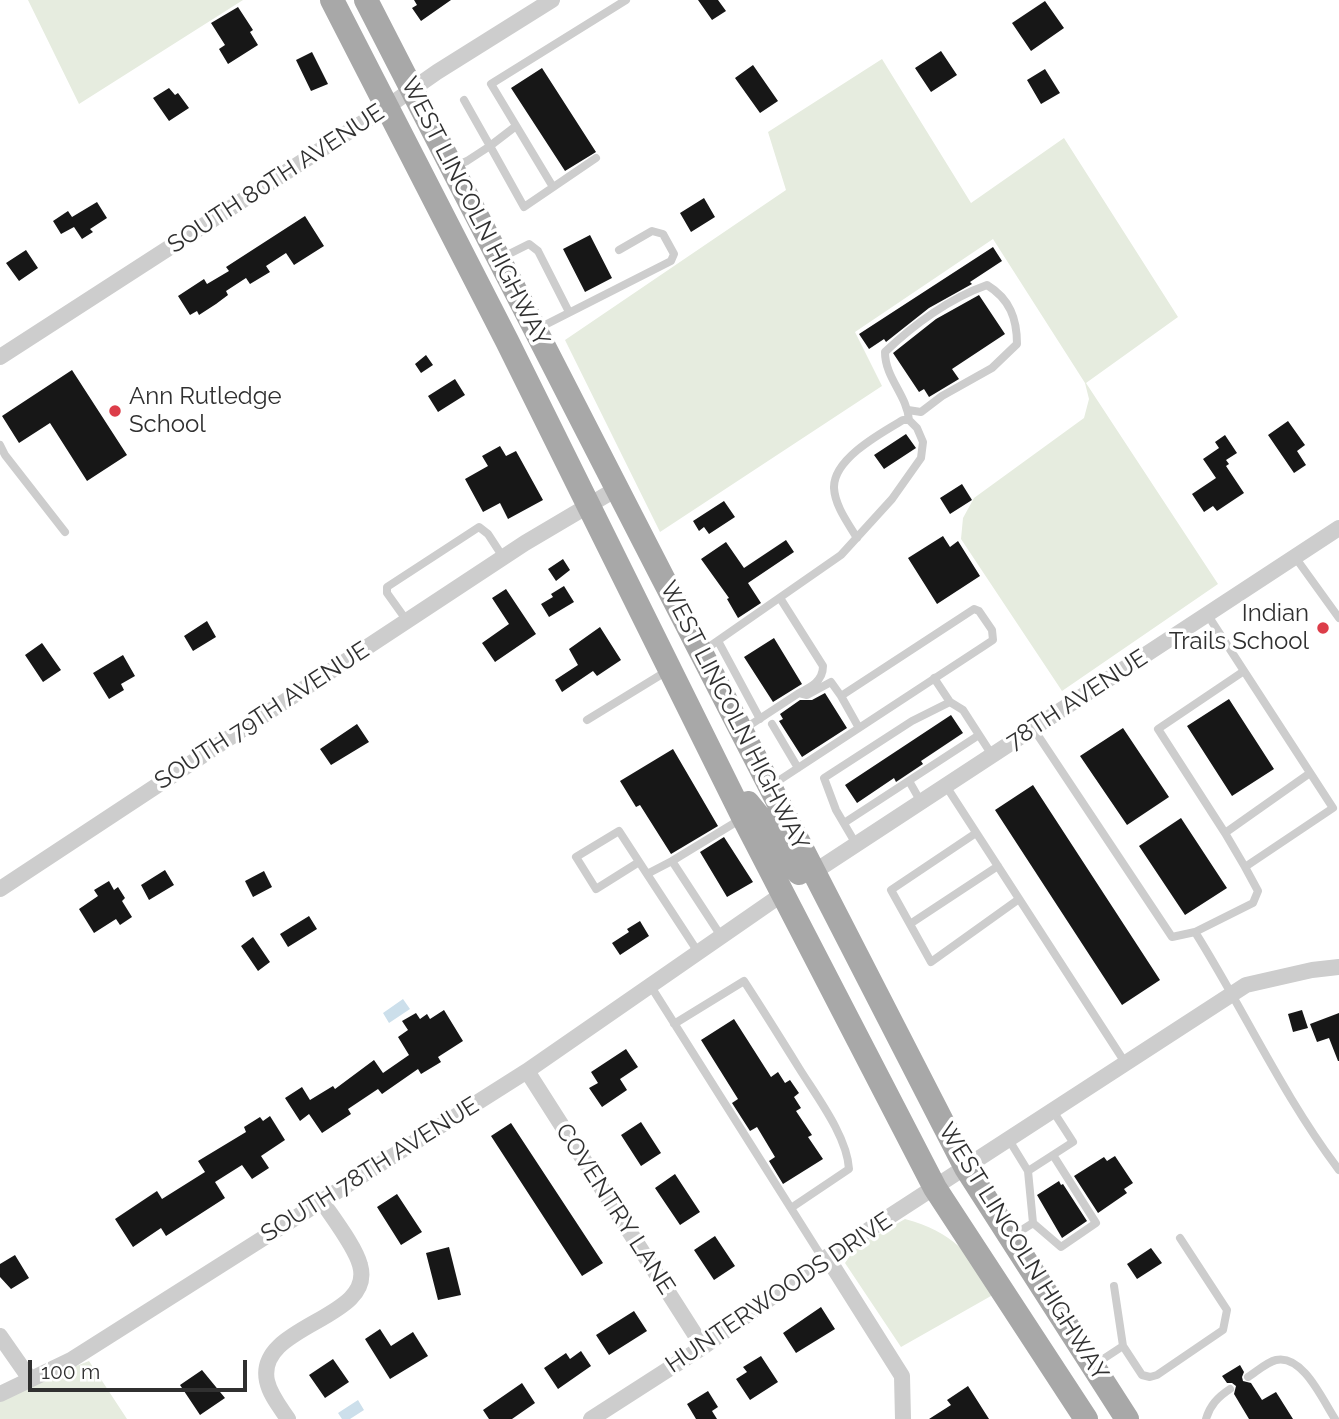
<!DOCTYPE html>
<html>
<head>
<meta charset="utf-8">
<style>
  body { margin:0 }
  #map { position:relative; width:1339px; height:1419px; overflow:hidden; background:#fff; font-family:Raleway,sans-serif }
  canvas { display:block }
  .scale { position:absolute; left:28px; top:1360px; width:219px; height:32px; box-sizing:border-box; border:4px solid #303030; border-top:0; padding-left:9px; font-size:21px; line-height:24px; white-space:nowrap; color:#303030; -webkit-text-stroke:5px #fff; paint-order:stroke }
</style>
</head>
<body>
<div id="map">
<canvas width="1339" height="1419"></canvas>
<div class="scale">100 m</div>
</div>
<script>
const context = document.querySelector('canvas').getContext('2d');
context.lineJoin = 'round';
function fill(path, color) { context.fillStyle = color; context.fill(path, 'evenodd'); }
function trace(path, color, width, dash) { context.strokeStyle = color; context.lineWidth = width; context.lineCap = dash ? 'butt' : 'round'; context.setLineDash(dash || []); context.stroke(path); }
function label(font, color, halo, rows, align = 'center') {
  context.font = font + ' Raleway,sans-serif'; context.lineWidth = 7; context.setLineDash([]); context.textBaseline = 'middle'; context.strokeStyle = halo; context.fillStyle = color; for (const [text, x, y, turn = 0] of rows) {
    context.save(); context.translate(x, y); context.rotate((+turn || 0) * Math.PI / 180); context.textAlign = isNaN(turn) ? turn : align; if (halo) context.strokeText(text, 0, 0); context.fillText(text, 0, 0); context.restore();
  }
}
fill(new Path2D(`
  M28,0H243L79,104Z
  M882,59L971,203L1064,138L1178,317L1086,383L1218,584L1062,691L961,539L963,518L974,498L1084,418L1089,399L1085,383L993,239L855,332L882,386L660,532L565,340L786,190L768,132Z
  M905,1219C953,1232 969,1254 998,1292L901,1347L845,1263L855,1248Z
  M89,1361L127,1419H0V1401L21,1388Z`), '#e6ecdf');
fill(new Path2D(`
  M403,999L410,1009L389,1023L383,1013Z
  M358,1400L364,1410L350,1419H342L338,1413Z`), '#ccdfeb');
fill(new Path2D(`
  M414,0H451L421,21L412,8L417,5Z
  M698,0H718L726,11L712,20Z
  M1045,1L1064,28L1031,51L1012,23Z
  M238,7L253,30L250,32L258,45L228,64L219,49L225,45L211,23Z
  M941,51L957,75L931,92L915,68Z
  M312,52L328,84L311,91L296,60Z
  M753,65L778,101L760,113L735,78Z
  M542,68L596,152L565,171L511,88Z
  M1045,69L1060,93L1041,104L1027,80Z
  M169,88L175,95L178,93L189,108L169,121L153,98Z
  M704,198L715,217L691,232L680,213Z
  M97,202L107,218L90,229L93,232L82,239L74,227L61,234L53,221L68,211L72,217Z
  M305,216L324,246L294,265L286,253L266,266L270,272L250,284L246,278L226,291L228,295L216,304L199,315L197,311L190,315L178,296L204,279L207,284L229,271L226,267Z
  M590,235L612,278L585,292L563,249Z
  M993,247L1002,261L970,282L972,284L929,308L886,342L884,339L869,349L859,334Z
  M26,250L38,268L19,281L6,263Z
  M979,295L1005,334L952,369L959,379L929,397L924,389L919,392L893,353L936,319Z
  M426,355L433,365L421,373L415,364Z
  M72,370L127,455L87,481L50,423L19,443L2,416Z
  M455,379L465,395L438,412L428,396Z
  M1288,421L1305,445L1297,451L1306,465L1294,473L1268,435Z
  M906,434L916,448L884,469L874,455Z
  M1225,435L1237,453L1226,460L1229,464L1226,466L1244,493L1217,511L1213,506L1204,512L1192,494L1216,478L1203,459L1219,448L1215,442Z
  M500,446L506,456L516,451L543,500L508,519L500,503L483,512L465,479L488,466L482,456Z
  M962,484L972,500L950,514L940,498Z
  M724,501L735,517L709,534L704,527L699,531L693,521Z
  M943,536L950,547L958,541L980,576L937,604L908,558Z
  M786,540L794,552L748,583L761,603L738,618L727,599L729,598L701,559L726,542L744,568Z
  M563,559L570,570L556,581L548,569Z
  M564,586L574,602L549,617L541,604L553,597L551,594Z
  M506,589L536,634L495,662L482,643L509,624L492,598Z
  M207,621L216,637L193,651L184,636Z
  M600,627L621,660L597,676L593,671L562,692L555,680L578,665L569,649Z
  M774,638L802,684L773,702L744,657Z
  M42,643L61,670L43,682L25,655Z
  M123,655L135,676L121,684L124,690L109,699L93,673Z
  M825,693L847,728L802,757L779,721L783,719L780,714L800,700H812Z
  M1229,699L1274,769L1232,796L1187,726Z
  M951,715L963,733L921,761L923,764L896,782L894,778L857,803L845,785Z
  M357,724L369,742L331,765L320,749Z
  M1123,728L1169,797L1127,825L1080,756Z
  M673,749L718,826L671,854L640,805L636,807L620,781Z
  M1033,785L1160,980L1122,1005L995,810Z
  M1181,818L1227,888L1185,915L1139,846Z
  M724,837L753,882L727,897L700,852Z
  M165,870L174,885L149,900L141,885Z
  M264,871L272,887L253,897L245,881Z
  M109,881L114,890L118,887L125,898L122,901L132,917L120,925L116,919L94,933L79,909L98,896L94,890Z
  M309,916L317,929L288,947L280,934Z
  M640,921L649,936L620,955L612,943L629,932L627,929Z
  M253,937L270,962L258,971L241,946Z
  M444,1010L463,1041L438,1057L441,1062L421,1074L418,1069L382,1094L378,1089L348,1109L351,1114L322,1133L309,1114L300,1121L285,1098L302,1087L310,1100L333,1086L335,1089L374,1060L383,1073L409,1055L398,1037L408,1030L402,1021L416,1013L420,1019L427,1014L430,1019Z
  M1302,1010L1308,1028L1293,1032L1288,1014Z
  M1339,1013V1061H1338L1329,1038L1317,1042L1310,1024Z
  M734,1019L771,1077L778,1072L785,1083L790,1080L799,1093L794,1097L801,1108L796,1111L812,1135L808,1137L823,1159L783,1184L769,1161L775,1157L757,1127L750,1131L732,1103L738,1099L701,1040Z
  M626,1049L638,1067L620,1079L627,1090L602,1107L589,1088L598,1083L591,1072Z
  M270,1116L285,1140L261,1156L269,1168L252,1179L242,1165L215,1182L225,1198L166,1236L161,1228L133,1247L115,1219L157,1191L162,1199L205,1172L198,1161L246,1132L244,1127L260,1117L263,1121Z
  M641,1122L661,1153L641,1166L621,1135Z
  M511,1123L603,1263L582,1276L491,1136Z
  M1115,1156L1133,1183L1124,1189L1127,1193L1098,1213L1074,1176L1104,1157L1107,1161Z
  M675,1174L700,1212L680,1225L655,1188Z
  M1059,1181L1061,1185L1063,1184L1087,1221L1062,1238L1037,1195Z
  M397,1194L422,1232L401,1245L377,1207Z
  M715,1236L735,1266L714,1280L694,1250Z
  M449,1247L461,1295L438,1300L426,1253Z
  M1151,1248L1162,1263L1137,1279L1127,1264Z
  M15,1255L29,1278L11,1289L0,1277V1264Z
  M821,1307L835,1329L796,1353L783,1333Z
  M634,1311L647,1331L609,1355L596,1335Z
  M380,1329L391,1346L413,1332L428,1356L390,1379L365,1339Z
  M581,1351L591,1366L558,1389L544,1368L566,1353L570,1359Z
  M761,1356L778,1382L750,1400L736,1379L747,1372L743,1367Z
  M333,1359L349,1382L325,1398L309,1375Z
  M1240,1365L1244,1372L1242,1377L1243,1381L1251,1383L1262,1400L1276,1392L1293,1419H1249L1234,1394L1236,1386L1232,1383H1227L1222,1376Z
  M202,1370L225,1398L200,1415L180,1385Z
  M522,1383L535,1403L512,1419H489L483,1410Z
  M968,1386L989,1419H929L951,1405L947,1400Z
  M708,1391L718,1407L712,1411L717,1419H696L687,1404Z`), '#171717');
trace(new Path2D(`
  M464,100L490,146L516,126
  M455,166L467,161L490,146L524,207L596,158
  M553,187L491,84L626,0
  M503,257L529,244L538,251L569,312
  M539,328L671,261L674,254L663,234L652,231L619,250
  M908,410L921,412L942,396L992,368L1017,344C1017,319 1010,299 987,285C950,298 913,325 885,352C885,378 907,395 909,420
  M0,445L5,455L65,532
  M1295,557L1339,618
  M780,598L823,666C823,681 811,687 799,693
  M1207,614L1333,808L1245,867L1258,891L1253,903L1195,932C1244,1010 1283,1096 1339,1170
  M407,621L387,593V587L479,527L488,534L503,557
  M718,641L760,719
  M703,651L841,555L892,499L921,458L923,442L917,428L909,420H903C881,433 833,459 834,488C835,506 848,523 857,538
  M1244,671L1158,729L1225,833L1310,773
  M934,678L950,702
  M841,696L859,728
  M587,720L667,671
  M772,724L798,768
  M1033,728L1172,937L1195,932
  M744,729L799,693L807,695L831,682L841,696L974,609L979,611L992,630L993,640L984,646L772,785
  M909,781L921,802
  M946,786L1126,1064
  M844,823L979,735
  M976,833L891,890L931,962L1019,899
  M1225,833L1245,867
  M856,844L836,810L824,778L912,721L950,702L963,710L992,755
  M639,862L596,889L576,857L619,831L647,874L672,861
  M647,874L698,952
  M910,924L998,866
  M721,936L672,861L741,819
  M650,985L823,1259
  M674,1024L744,981C763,1010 781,1039 799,1068C817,1097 847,1136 849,1169L791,1208
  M1009,1140L1028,1171L1073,1142L1053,1111
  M1033,1223L1061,1247L1096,1223L1053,1155
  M1014,1235L1033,1223L1028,1171
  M1123,1346L1142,1375L1150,1377L1157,1375L1223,1330L1227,1310L1180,1238
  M1094,1365L1123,1346L1114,1286
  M1248,1377C1256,1372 1267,1362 1276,1360C1303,1354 1323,1401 1335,1419
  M1206,1419C1210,1405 1218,1397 1230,1389`), '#cdcdcd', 8);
trace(new Path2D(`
  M0,357L387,107L437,72L552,0
  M814,872L1339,528
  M0,889L525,543L618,488
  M527,1071L703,1347
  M827,1257L902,1376L903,1419
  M0,1336L30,1379
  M0,1394L71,1360L527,1071L784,893
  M288,1419C280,1407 270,1395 267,1381C255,1324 376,1320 360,1265C355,1246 332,1217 321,1200
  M591,1419L703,1347L827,1257L1246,985L1312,970L1339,967`), '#cdcdcd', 16);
trace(new Path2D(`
  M332,0L507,341L743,817L935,1188L1086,1419
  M366,0L966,1168L1127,1419
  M748,803L774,835L799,873`), '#a8a8a8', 24);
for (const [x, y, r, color] of [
  [115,411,7,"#dc3d49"],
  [1323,628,7,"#dc3d49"]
]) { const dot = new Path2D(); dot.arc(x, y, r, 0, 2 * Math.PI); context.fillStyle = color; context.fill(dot); trace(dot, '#fff', 2.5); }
label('24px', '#303030', '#fff', [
  ["SOUTH 80TH AVENUE",276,179,-33],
  ["WEST LINCOLN HIGHWAY",475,212,63],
  ["78TH AVENUE",1077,700,-33],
  ["SOUTH 79TH AVENUE",262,716,-33],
  ["WEST LINCOLN HIGHWAY",734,716,63],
  ["SOUTH 78TH AVENUE",370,1170,-32],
  ["COVENTRY LANE",615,1209,57],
  ["WEST LINCOLN HIGHWAY",1023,1252,58],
  ["HUNTERWOODS DRIVE",779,1293,-34]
]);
label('24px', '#303030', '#fff', [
  ["Ann Rutledge",129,397],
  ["School",129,425],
  ["Indian",1309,614,"right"],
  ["Trails School",1309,642,"right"]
], 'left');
</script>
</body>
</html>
